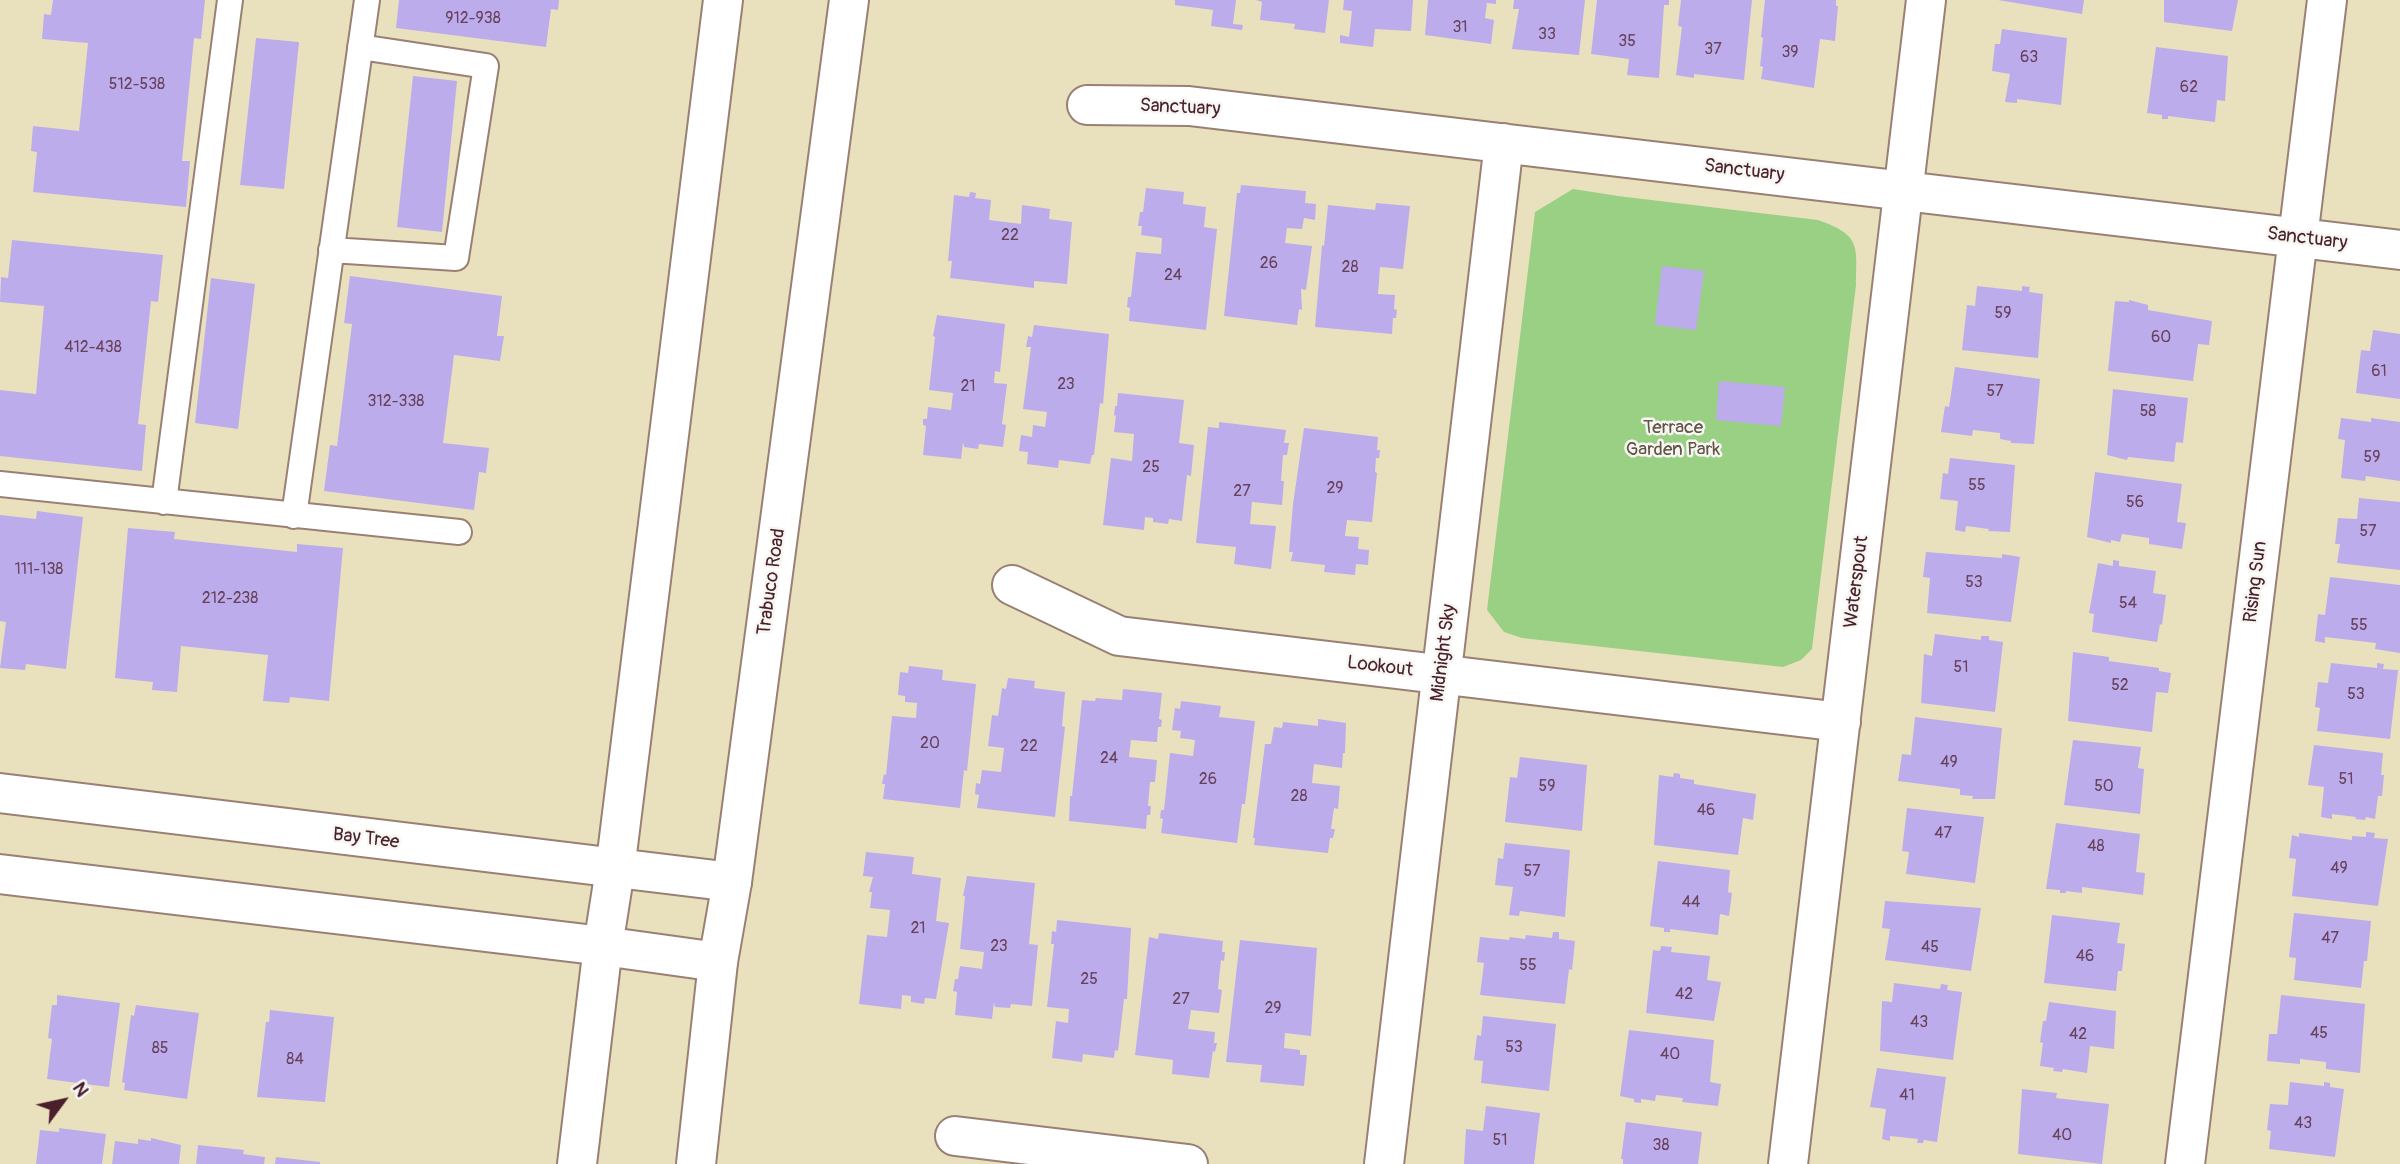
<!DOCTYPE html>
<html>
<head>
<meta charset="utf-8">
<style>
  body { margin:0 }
  #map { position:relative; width:2400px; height:1164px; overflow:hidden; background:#e9e1be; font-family:Pangolin,sans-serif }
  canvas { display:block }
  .north { position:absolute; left:28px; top:1066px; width:70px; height:70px; -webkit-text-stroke:5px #f6f6f2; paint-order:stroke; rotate:57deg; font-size:19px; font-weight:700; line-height:28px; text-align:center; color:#4a1f2b }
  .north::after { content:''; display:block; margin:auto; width:24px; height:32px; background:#4a1f2b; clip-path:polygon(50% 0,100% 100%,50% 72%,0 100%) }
</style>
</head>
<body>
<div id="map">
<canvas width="2400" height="1164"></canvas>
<div class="north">N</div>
</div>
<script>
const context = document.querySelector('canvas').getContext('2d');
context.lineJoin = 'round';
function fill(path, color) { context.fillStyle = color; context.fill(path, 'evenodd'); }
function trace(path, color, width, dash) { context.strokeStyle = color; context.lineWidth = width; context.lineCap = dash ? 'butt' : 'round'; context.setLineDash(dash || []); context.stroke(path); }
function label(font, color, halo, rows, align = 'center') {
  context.font = font + ' Pangolin,sans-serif'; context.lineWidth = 5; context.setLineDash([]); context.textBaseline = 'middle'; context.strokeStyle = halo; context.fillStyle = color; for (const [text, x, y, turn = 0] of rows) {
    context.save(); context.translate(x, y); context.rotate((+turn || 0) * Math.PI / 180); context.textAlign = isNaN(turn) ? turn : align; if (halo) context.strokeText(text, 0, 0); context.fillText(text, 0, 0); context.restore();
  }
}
fill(new Path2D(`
  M1573,189L1618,196L1818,220C1860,235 1857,244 1856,285L1812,649L1801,660L1783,667L1522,638L1504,632L1487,610L1535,212Z`), '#99d083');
fill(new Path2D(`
  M53,0H205L201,39L194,38L182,161H190L186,207L33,192L37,152L31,151L33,126L79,131L88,43L42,39L44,14L51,15Z
  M399,0H559L558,10L551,9L546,47L396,28Z
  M1175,0H1236L1233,24L1243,25L1242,30L1211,26L1213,10L1175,5Z
  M1256,0H1329L1325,33L1294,29L1295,24L1260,20L1262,2Z
  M1344,0H1413L1411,31L1375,29L1373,47L1340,43V35L1349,37L1352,11L1343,10Z
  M1428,0H1496V4L1487,3L1485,18L1494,20L1491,44L1425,35Z
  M1514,0H1585L1579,55L1512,49L1519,9H1513Z
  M1597,0H1669V5H1664L1659,78L1627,75L1629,59L1591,54Z
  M1681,0H1752L1744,80L1694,74V78L1676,75L1682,27L1678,26Z
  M1765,0H1836V6H1838L1835,41L1820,39L1814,88L1761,79L1763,67L1760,66L1763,38L1761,37Z
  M1998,0H2084L2082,14Z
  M2164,0H2238L2232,31L2164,22Z
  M2002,29L2067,38L2061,105L2017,99V103L2005,102L2010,74L1992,71L1995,44H2000Z
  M256,38L299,42L284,189L240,185Z
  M2156,47L2228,56L2225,101L2217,100L2215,122L2168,116V119H2162V115L2147,113Z
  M413,76L457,81L442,232L397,227Z
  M1241,185L1306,191L1305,203L1316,204L1315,220L1304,218L1302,229L1287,228L1285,243L1312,246L1306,290L1301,289L1302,310L1299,309L1297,325L1224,316L1237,193H1240Z
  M1146,188L1184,192L1183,204L1206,207L1204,227L1217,229L1206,330L1129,321L1130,308L1127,307L1128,297H1131L1136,252L1161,254L1162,238L1141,235L1142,226H1138L1140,212H1143Z
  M970,192L976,193L975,198L991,200L989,220L1021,224L1022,205L1050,209L1049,219L1072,222L1067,284L1034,281V288L950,278L952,261H948L954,195L969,197Z
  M1376,203L1410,206L1403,269L1380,267L1378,294L1395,295L1394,309L1397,310L1396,318H1393L1392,334L1315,327L1322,245L1324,246L1328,205L1375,210Z
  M12,240L163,255L158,302L151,301L138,424L146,425L142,471L0,456V390L36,394L44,306L0,302L1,277L8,278Z
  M1662,266L1704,271L1696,330L1655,325Z
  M350,276L502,296L497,336H504L500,361L454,355L443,443L489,448L486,473L479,472L474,510L324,491L330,445L337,446L352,324L344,323Z
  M211,278L255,284L238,429L195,423Z
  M1977,286L2022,291V286L2030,287L2029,292L2043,294L2038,358L1962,350L1967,305L1975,306Z
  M2129,300L2148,305V310L2212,321L2209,345L2198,344L2193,381L2108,371L2115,301L2129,302Z
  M937,315L1005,324L1000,372L995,371L994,383L1007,384L1002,424L1006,425L1003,447L979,444L978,449L964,447L963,442L961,459L923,455L926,426L923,425V419H927L928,407L951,410L953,393L929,390L935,337L933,336Z
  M1034,325L1109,334L1103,404L1100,403L1094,455H1092L1090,464L1059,460L1058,468L1027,464L1028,452L1019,451L1021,435L1032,437L1033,425L1045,427L1047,412L1023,409L1031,347H1026L1028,336L1032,337Z
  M2373,330L2400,334V399L2356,393L2361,350L2370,351Z
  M1955,367L2040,379L2034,444L2011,443V441L2000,439V433L1973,430L1972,436L1941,432L1945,406L1949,407Z
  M1719,381L1785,387L1781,426L1716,420Z
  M2113,389L2188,398L2183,443L2176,442L2174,462L2128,457L2127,460L2107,455Z
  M1118,393L1184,400L1179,443L1194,445L1191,476L1187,475L1182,521L1169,519L1168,524L1153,522V518L1145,517L1144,530L1103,525L1111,458L1132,461L1134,434L1114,432L1116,415L1114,416L1115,406H1117Z
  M2341,418L2371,422V418L2400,422V481L2366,476L2365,481L2341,478L2345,440L2338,439Z
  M1219,422L1286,430L1284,443H1289L1287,455H1283L1281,481H1284L1282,505L1252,502L1250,524L1276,526L1271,569L1234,564L1236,547L1196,543L1208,427L1219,428Z
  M1304,428L1378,437L1377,450H1380L1379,458H1376L1375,472L1377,473L1372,522L1347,520L1345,536L1359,537L1358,549L1369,550L1368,565L1356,564L1355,575L1324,572L1325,565L1291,561L1293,552H1289L1293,504Z
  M1950,458L2015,465L2010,532L1988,531L1989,529L1966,526L1965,532L1955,530L1958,501L1940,499L1943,473L1948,474Z
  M2095,472L2182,484L2177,522L2186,523L2182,549L2149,544V538L2122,534L2120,542L2111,540V543L2087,537Z
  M2359,498L2400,502V570L2337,563L2340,544H2335L2338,518L2357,519Z
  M37,511L83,517L66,669L26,664L25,670L0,668L6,622L0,621V515L36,519Z
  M128,528L175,532L174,539L297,552V544L343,548L329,701L290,697L289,703L263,701L268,655L181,646L177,692L152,690L153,682L115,678Z
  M1926,552L2002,558V554L2020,557L2011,622L1927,613L1930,578L1923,577Z
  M2113,560L2119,561V566L2156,571L2153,593L2166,595L2162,625L2160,624L2157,642L2092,632L2094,614L2089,613L2098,563L2113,566Z
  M2330,577L2400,585V653L2375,649L2376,643L2325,637V643L2315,641L2318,614L2325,615Z
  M1935,634L1981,640V636H1989V640L2003,642L1995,712L1921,703L1924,654L1932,656Z
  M2073,652L2109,657V661L2159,668V671L2171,673L2168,693L2156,692L2152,732L2068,721Z
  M2331,663L2377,668V663L2384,664L2383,669L2398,670L2390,739L2317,731L2320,708L2315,707L2318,682L2328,683Z
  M909,666L943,670L942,680L976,684L967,771L964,770L960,808L883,799L885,784H882L884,774L886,775L892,716L916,718L917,703L905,702V696L898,695L900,672L908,673Z
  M1008,678L1035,681L1034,688L1065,692L1062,726L1065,727L1055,817L977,808L979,795L975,794L976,783L980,784L982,770L1001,772L1004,748L988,746L992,715L998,716L1002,688L1006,689Z
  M1123,689L1162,693L1159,719L1162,720L1161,727H1158L1157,742L1131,740L1129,757L1157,760L1155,782H1150L1148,806H1151L1150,815H1147L1146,829L1069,821L1070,796H1072L1082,700L1095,701L1096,698L1122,700Z
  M1181,701L1221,706L1219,717L1255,721L1245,804H1242L1237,843L1161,833L1163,819L1160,818L1161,810H1164L1170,753L1193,756L1195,740L1180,738L1181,731L1172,730L1175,708L1180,709Z
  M1915,717L2002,728L1995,799H1972L1973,796L1960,795V789L1898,781L1902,754L1911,755Z
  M1318,719L1346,723L1345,753H1343L1342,768L1314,764L1312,783L1340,786L1338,809L1334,808L1331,829H1335L1333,838H1330L1328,853L1254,845L1255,838H1253L1265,744H1271L1274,727L1282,728L1283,722L1318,726Z
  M2073,740L2141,747L2138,768L2144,769L2140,814L2064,805Z
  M2314,745L2383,753L2381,775H2384L2382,796H2378L2375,819L2366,817L2365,820L2355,819L2356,817L2332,814V819L2321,817L2324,787L2308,785Z
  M1520,757L1587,765L1582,831L1505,822L1510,777L1517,778Z
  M1674,773L1680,774V778L1694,780V784L1756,794L1753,820L1743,818L1738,855L1654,845L1659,775L1673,777Z
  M1907,808L1984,817L1975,883L1906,874L1909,852L1902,851Z
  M2056,823L2140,834L2136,872L2145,873L2143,895L2082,887V893L2066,891V893H2060V890L2046,889Z
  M2366,832L2375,833L2374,838L2388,839L2378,906L2292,896L2296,859L2289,858L2292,835L2299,837V833L2352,840V836L2366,837Z
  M1505,843L1570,850L1565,917L1520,911L1519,916L1509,915L1513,887L1495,885L1498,858L1503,859Z
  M866,852L914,857L912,874L941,878L936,921L949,923L936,999L925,998L924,1004L911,1002V996L902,995L901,1009L859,1004L867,935L887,937L890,910L870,908L872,892H869L873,877L863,876Z
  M1658,861L1730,870L1728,892L1732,893L1729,916L1720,914L1718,935L1670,929V932H1664V928L1650,926Z
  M967,876L1035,883L1029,944L1038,945L1032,1006L1011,1004L1010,1008L995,1007L994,1002L992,1019L955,1015L957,992L953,991L955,979H958L960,966L982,969L984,952L960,949L965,896H963Z
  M1885,901L1981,908L1971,971L1885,960L1890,929L1882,928Z
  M2294,913L2371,921L2367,961H2364L2361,988L2294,980L2296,958L2289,957Z
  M2052,915L2120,923L2117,943L2125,944L2122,971H2118L2116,991L2044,983Z
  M1057,920L1131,928L1127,999H1124L1118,1051L1115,1050L1114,1058L1083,1054L1082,1062L1052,1058L1056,1021L1068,1023L1069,1009L1047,1007L1054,944H1051L1052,931L1056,932Z
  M1553,932H1559V939L1575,941L1572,970L1569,969L1565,1004L1480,995L1484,963L1477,962L1480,937L1509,940L1510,937L1525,939L1526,935L1552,938Z
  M1159,933L1223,941L1222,952H1225L1224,961L1221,960L1218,989L1222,990L1219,1013L1191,1010L1188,1029L1215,1032L1214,1043H1217L1215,1052L1213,1051L1209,1078L1172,1074L1173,1060L1135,1055L1149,937L1158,939Z
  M1240,940L1317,948L1311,1036L1285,1033L1284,1048L1300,1050V1055H1307L1304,1086L1260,1082L1262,1065L1226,1062Z
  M1661,946L1672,947L1671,952L1710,956L1707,980L1721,982L1714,1021L1646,1013L1653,950L1660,951Z
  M1894,983L1940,989L1941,984L1948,985L1947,990L1962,992L1953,1060L1880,1051L1882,1001L1892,1002Z
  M57,995L120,1003L109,1087L47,1079L52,1039L48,1038L52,1005H57Z
  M2281,995L2365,1004L2360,1073L2326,1069V1062L2300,1059V1064L2267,1061L2269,1034H2277Z
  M2049,1002L2116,1011L2114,1049L2090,1046L2087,1073L2063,1069L2062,1072L2053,1071L2054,1068L2040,1066L2043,1043L2040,1042L2043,1021H2046Z
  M136,1005L199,1013L187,1099L124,1090L125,1083L122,1082L131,1015L134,1016Z
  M270,1010L334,1017L325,1102L257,1097L266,1022H269Z
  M1483,1016L1556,1024L1549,1091L1481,1083L1483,1061L1474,1060L1477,1035L1481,1036Z
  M1629,1030L1714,1040L1710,1082L1721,1084L1718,1106L1682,1102L1683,1098L1656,1095L1655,1101L1641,1099V1103L1634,1102V1099L1620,1096Z
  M1877,1068L1946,1077L1937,1142L1924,1140L1923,1143H1917L1918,1139L1890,1136V1141L1882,1139L1886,1109L1870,1107Z
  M2290,1082L2324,1086V1082L2330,1083V1087L2344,1089L2335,1157L2269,1149L2271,1131L2267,1130L2270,1104L2288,1105Z
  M2022,1089L2057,1093L2056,1098L2109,1104L2102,1164L2018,1154Z
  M1486,1106L1540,1113L1534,1164H1464L1466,1129L1483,1131Z
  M1626,1122L1702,1132L1698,1164H1623V1159H1621Z
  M59,1128L106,1134L102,1164H36L40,1130L59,1132Z
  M151,1138L181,1145L179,1164H112L115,1141L138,1144V1139L151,1141Z
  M198,1145L244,1150L243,1154L265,1157L264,1164H196Z
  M276,1157L320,1162V1164H275Z`), '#bdacec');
const service = new Path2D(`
  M331,250L456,258L486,66L360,47
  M0,484L459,532
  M164,502L230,0
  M294,516L367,0`);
const minor = new Path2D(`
  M1087,105L1189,106L2400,250
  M1012,585L1119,636L1841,722
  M955,1136L1188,1164
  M1384,1164L1504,143
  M1788,1164L1926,0
  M2185,1164L2327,0`);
const tertiary = new Path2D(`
  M0,793L732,882
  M0,874L603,946L718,962`);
const secondary = new Path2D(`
  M577,1164L603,946L615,870L723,0
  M696,1164L718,962L732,882L849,0`);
trace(service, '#9a8074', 28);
trace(minor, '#9a8074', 42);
trace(tertiary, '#9a8074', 42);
trace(secondary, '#9a8074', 42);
trace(service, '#fff', 24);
trace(minor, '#fff', 38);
trace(tertiary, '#fff', 38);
trace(secondary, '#fff', 38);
label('16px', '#67425b', null, [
  ["912-938",473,19],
  ["31",1460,28],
  ["33",1547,35],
  ["35",1627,42],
  ["37",1713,50],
  ["39",1790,53],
  ["63",2029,58],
  ["512-538",137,85],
  ["62",2189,88],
  ["22",1010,236],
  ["26",1269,264],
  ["28",1350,268],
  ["24",1173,276],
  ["59",2003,314],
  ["60",2161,338],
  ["412-438",93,348],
  ["61",2379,372],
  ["23",1066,385],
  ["21",968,387],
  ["57",1995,392],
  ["312-338",396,402],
  ["58",2148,412],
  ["59",2372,458],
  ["25",1151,468],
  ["55",1977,486],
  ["29",1335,489],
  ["27",1242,492],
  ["56",2135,503],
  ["57",2368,532],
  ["111-138",39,570],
  ["53",1974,583],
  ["212-238",230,599],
  ["54",2128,604],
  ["55",2359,626],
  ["51",1961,668],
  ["52",2120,686],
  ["53",2356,695],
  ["20",930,744],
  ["22",1029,747],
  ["24",1109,759],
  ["49",1949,763],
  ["26",1208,780],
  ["51",2346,780],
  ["59",1547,787],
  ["50",2104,787],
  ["28",1299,797],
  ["46",1706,811],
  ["47",1943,834],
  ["48",2096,847],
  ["49",2339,869],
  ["57",1532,872],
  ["44",1691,903],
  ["21",918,929],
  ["47",2330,939],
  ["23",999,947],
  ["45",1930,948],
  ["46",2085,957],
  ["55",1528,966],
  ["25",1089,980],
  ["42",1684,995],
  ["27",1181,1000],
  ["29",1273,1009],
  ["43",1919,1023],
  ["45",2319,1034],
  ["42",2078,1035],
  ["53",1514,1048],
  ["85",160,1049],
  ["40",1670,1055],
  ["84",295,1060],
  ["41",1907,1096],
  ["43",2303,1124],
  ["40",2062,1136],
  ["51",1500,1141],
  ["38",1661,1146]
]);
label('19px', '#4a1f2b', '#f6f6f2', [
  ["Sanctuary",1180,108,3],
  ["Sanctuary",1744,171,7],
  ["Sanctuary",2307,239,7],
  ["Trabuco Road",772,582,-82],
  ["Waterspout",1857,582,-83],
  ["Rising Sun",2256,582,-83],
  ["Midnight Sky",1444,653,-83],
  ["Lookout",1380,667,7],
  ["Bay Tree",366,839,7]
]);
label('19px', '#625445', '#f6f6f2', [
  ["Terrace",1673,428],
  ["Garden Park",1673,450]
]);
</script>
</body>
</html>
